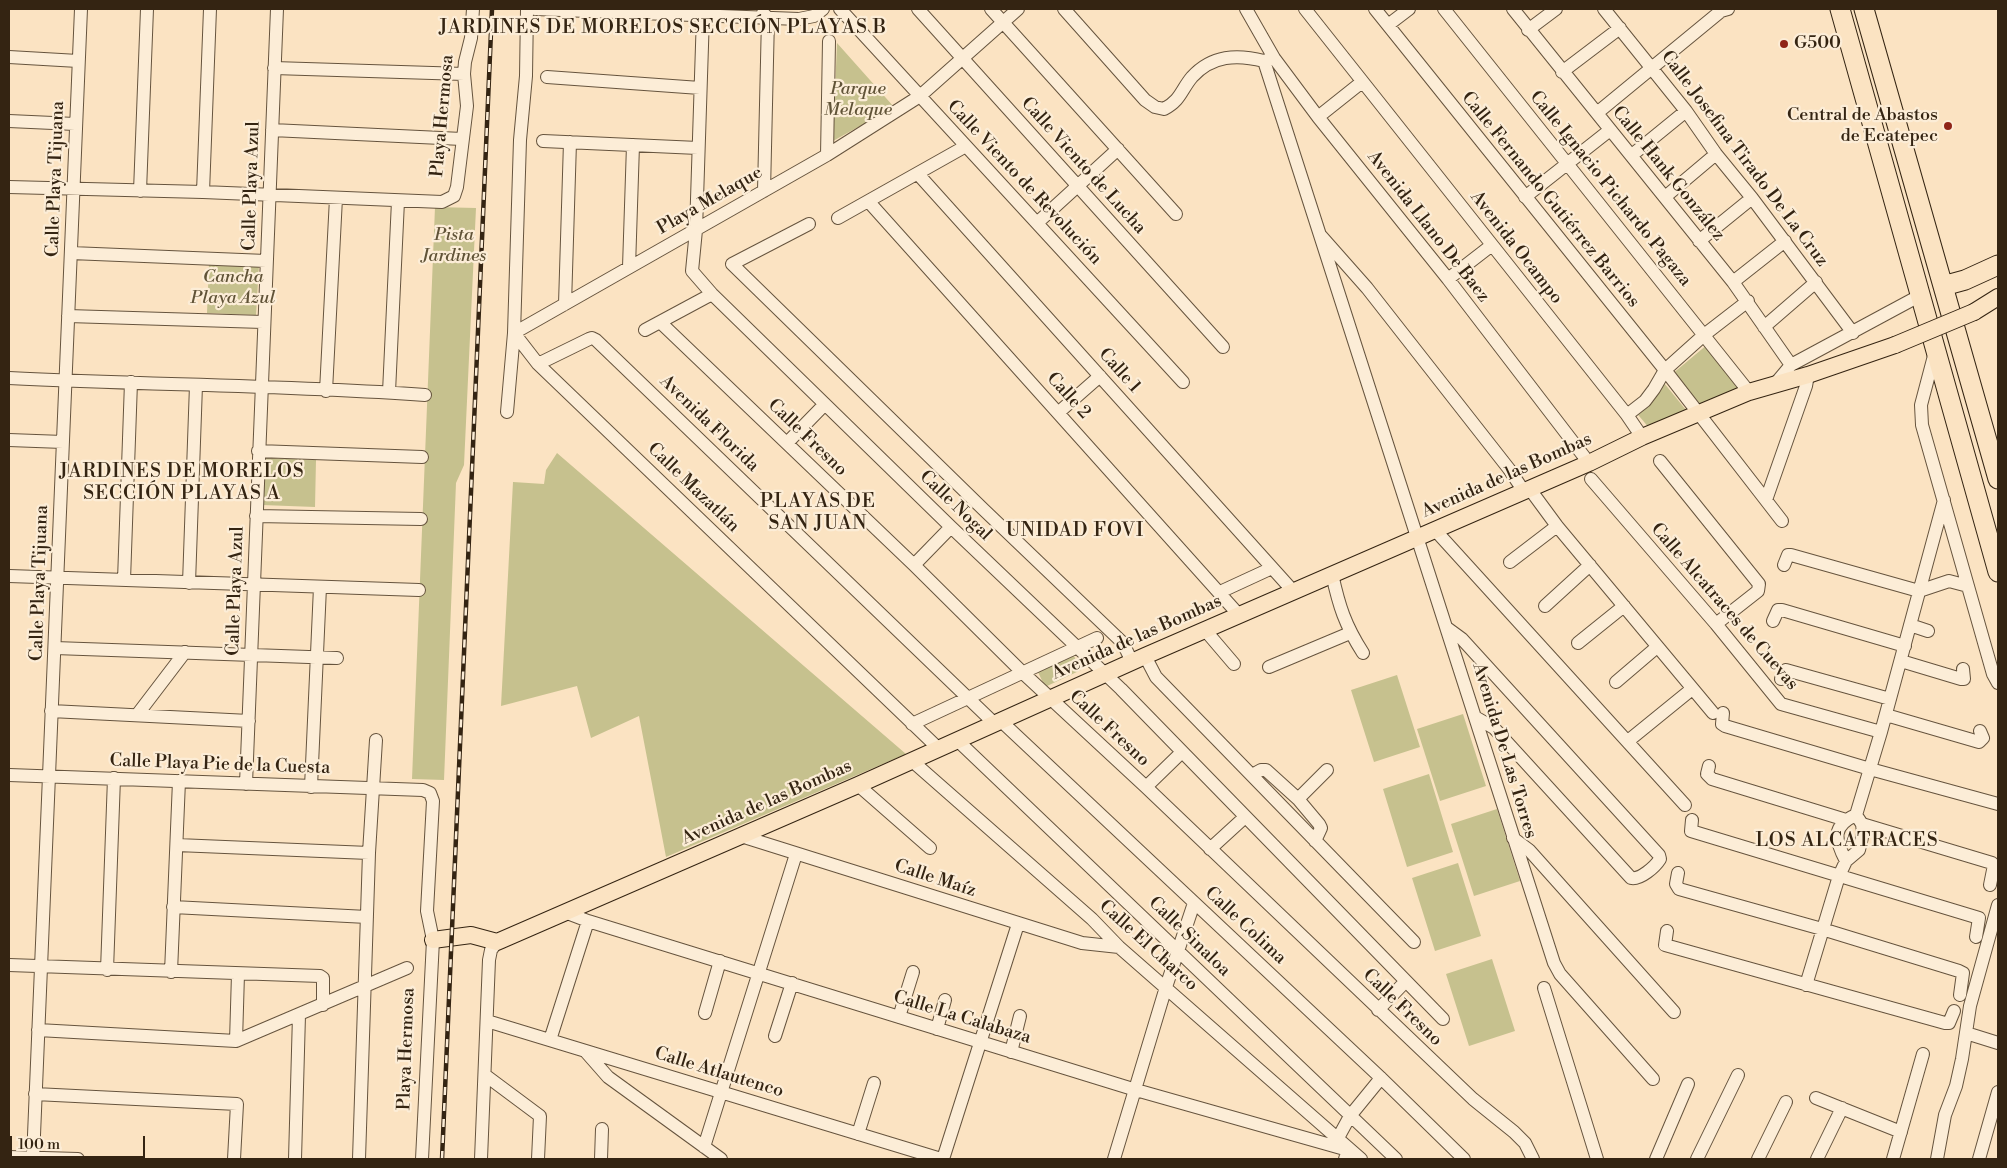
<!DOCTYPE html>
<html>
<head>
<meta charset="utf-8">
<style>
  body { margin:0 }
  #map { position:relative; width:2007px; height:1168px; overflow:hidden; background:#fbe3c2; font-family:"Libre Bodoni",serif }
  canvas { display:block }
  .frame { position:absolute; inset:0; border:10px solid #342412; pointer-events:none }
  .scale { position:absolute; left:10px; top:1136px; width:135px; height:22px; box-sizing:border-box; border:2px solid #342412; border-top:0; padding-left:6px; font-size:15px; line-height:18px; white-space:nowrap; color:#342412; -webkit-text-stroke:4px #fcedd7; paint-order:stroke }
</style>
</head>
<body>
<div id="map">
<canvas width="2007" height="1168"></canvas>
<div class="frame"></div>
<div class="scale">100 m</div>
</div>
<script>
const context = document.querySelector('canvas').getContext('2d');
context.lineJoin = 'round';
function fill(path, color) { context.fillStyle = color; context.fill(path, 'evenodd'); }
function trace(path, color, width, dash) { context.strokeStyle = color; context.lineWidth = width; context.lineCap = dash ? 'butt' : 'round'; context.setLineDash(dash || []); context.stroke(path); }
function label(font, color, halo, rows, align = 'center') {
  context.font = font + ' "Libre Bodoni",serif'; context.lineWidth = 4.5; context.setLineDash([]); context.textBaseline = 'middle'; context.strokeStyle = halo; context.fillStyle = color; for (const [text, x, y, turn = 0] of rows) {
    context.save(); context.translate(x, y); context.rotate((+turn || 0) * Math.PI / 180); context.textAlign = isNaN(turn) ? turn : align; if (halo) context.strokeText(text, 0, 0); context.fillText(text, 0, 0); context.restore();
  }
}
fill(new Path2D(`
  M837,43L894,107L833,141Z
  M435,207L476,208L464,465L456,483L444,780L412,779Z
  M209,263L259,265L256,315L207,313Z
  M1708,344L1741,387L1693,407L1671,375Z
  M1664,383L1686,410L1650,429L1634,410Z
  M557,453L906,754L666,857L639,716L591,738L577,686L501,706L513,482L544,484L546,470Z
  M264,458L316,460L315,507L262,505Z
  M1074,656L1081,670L1045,687L1038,672Z
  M1397,675L1420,747L1374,762L1351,690Z
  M1463,714L1486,786L1440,801L1417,729Z
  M1429,774L1453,852L1407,867L1383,789Z
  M1497,809L1520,881L1474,896L1451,824Z
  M1458,863L1481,936L1435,951L1412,878Z
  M1492,959L1515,1031L1469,1046L1446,974Z`), '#c6c18e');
const minor = new Path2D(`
  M535,9L799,19L814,16L823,9
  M840,9L1183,382
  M918,9L1223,347
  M991,9L1176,214
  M1064,9L1145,100L1155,107L1164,109C1181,100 1181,90 1192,77C1212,55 1237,54 1264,61
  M1246,9L1274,58L1318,117L1448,279L1589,463
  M1305,9L1627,415L1642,437
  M1375,9L1665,370L1782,521
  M1444,9L1749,392
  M1513,9L1733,282L1791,365
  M1604,9L1686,111L1716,154L1752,198L1853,333
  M763,13L768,18L764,191
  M703,15L696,230L692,271L712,294L951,527L1121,689L1443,1019
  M1388,25L1409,9
  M1528,30L1556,9
  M9,57L78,61
  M1274,58L1264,61L1554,963L1560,974L1653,1079
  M274,68L464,74
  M1562,72L1620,28
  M547,77L700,88
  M1597,113L1721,11L1728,9
  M1318,117L1362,82
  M9,121L75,124
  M272,130L462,139
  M543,141L698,148
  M827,155L829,41
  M1632,155L1686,111
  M918,174L1293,591
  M9,187L203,192L442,202L454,196L457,187L467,106L464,74L465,62L471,38L473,9
  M140,191L147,9
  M203,192L210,9
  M1525,197L1610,130
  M1665,197L1716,154
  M869,202L1239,615
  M838,218L966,146
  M1037,223L1118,149
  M809,224L732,264L983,509L1123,643L1132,662
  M1321,236L1367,288L1509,469L1523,490
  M1699,241L1752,198
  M71,253L266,261
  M629,267L633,145
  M1448,279L1492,245
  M1733,282L1785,241
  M565,304L570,142
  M68,316L263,322
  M661,323L914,565L1022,672L1146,787L1473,1099L1514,1132L1525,1143L1533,1159
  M1764,327L1816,282
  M645,330L712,294
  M514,333L827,155L920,96L1018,9
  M514,333L538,364L938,748
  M1935,352L1921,405L1922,425L1993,674L1998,683
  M538,364L589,339L592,338L596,340L995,724
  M9,378C147,385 286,385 425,395
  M1775,384L1791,365L1921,295
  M326,391L336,198
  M389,392L398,201
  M507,412L514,333L520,140L526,76L527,9
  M1059,412L1100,376
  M1627,415L1645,401L1654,389L1665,370L1704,335L1748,301
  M9,440L63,442
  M787,443L825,404
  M258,451L422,457
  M1660,461L1759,584L1758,591L1716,624
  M1591,479L1716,624L1781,704L1881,732
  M1529,488L1557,526L1713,713
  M1766,500L1806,386L1808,375
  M256,516L421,519
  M1435,530L1685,805
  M1510,562L1557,526
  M914,565L951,527
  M1784,565L1788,555H1791L1919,591
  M1332,574C1339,606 1345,625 1363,653
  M9,576L419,590
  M124,580L131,382
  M189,583L196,385
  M1919,591L1949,581L1968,586
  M1220,592L1272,568
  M1545,606L1590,565
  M1773,621L1778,610H1782L1905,646
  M1910,625L1928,631
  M1447,628L1462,639L1659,855L1660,859C1655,867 1640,880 1631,878L1494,728L1475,717
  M1205,630L1234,664
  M1578,643L1624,606
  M55,648L337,658
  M1145,656L1156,677L1414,942
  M1901,661L1961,679H1964L1963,669
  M1269,667L1350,633
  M1781,679L1786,670L1890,699
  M1616,682L1657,647
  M51,711L249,721
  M1723,713L1722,724L1725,726L1870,769L1998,804
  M137,715L185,652
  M1886,715L1979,742L1983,738L1980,731
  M1001,721L1381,1078L1464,1159
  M912,724L1097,638
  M957,740L1396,1159
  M1628,741L1692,689
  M911,760L1092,919L1119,947L1361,1159
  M1709,766L1707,774L1712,779L1846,820
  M9,775L423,790L430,793L433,801L427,911L433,940L422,1159
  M1252,775L1261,770H1266L1298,799L1319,824L1321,828L1315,841
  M246,784L277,9
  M858,785L930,848
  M311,787L320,587
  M1146,787L1182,752
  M1298,799L1327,770
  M1692,820L1691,831L1979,918L1976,937
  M1862,824L1992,863L1994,865L1990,885
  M741,836L1082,943L1119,947
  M1513,838L1529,850L1674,1012
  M177,845L369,853
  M1210,849L1245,817
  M1846,861C1835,840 1831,826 1856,815L1881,732L1944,500
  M1678,873L1676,884L1679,889L1822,929L1959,971L1963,973L1960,995
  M173,907L367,917
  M567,913L588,921L1136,1090L1348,1150L1345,1159
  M1667,931L1665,945L1945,1023H1949L1954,1011
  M9,965L320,976L323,978V1005
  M107,970L114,778
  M171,972L179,781
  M1806,985L1839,876L1846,861L1859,850L1863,833L1862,824L1856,815
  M1544,988L1597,1159
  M1378,1010L1405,982
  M705,1013L720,961
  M899,1017L913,972
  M487,1021L941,1159
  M937,1029L945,1000
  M38,1030L236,1041L407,968
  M1966,1033L1998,1043
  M775,1036L792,983
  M550,1040L588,921
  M236,1041L238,974
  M586,1052L608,1077L721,1159
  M1011,1052L1020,1016
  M485,1075L540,1116L538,1159
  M35,1094L237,1104L234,1159
  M1816,1098L1901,1132
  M858,1134L874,1083
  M1338,1138L1350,1116L1381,1078
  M704,1147L796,854
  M9,1157L78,1159
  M33,1159L81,9
  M295,1159L299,1015
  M359,1159L369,853L376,740
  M481,1159L489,960L491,950L497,942
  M601,1159L602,1129
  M943,1159L1018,924
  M1114,1159L1166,987L1194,903
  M1656,1159L1688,1084
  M1697,1159L1738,1075
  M1758,1159L1786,1102
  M1817,1159L1842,1108
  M1893,1159L1923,1054
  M1937,1159L1945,1115L1956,1086L1962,1059L1970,1006L1998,905
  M1979,1159L1998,1092`);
const major = new Path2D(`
  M1974,312L1998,297
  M433,940L471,935L497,942L858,785L1145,656L1589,463L1642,437L1749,392L1808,375L1895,345`);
const highway = new Path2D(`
  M1840,9L1998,572
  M1864,9L1998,479
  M1943,286L1965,280L1998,265`);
trace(minor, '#66543e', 14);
trace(major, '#342412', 18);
trace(highway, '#342412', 21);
trace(minor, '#fcedd7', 12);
trace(major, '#fbe3c2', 16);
trace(highway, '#fbe3c2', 19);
const rail = new Path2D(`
  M442,1159L492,9`);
trace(rail, '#342412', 4.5);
trace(rail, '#fcedd7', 2.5, [8]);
const majorBridge = new Path2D(`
  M1895,345L1974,312`);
trace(majorBridge, '#342412', 18, []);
trace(majorBridge, '#fbe3c2', 16);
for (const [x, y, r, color] of [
  [1784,44,5,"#8f2418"],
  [1948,126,5,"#8f2418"]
]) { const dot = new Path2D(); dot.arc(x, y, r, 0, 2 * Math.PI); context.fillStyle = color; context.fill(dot); trace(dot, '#fcedd7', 2); }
label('18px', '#342412', '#fcedd7', [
  ["G500",1794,44],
  ["Central de Abastos",1938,116,"right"],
  ["de Ecatepec",1938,137,"right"]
], 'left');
label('italic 18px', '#605337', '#fcedd7', [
  ["Parque",858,90],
  ["Melaque",858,111],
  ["Pista",454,236],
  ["Jardines",454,257],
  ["Cancha",233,278],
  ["Playa Azul",233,299]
]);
label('18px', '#342412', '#fcedd7', [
  ["Playa Hermosa",443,116,-85],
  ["Calle Josefina Tirado De La Cruz",1744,159,53],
  ["Calle Viento de Lucha",1083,166,48],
  ["Calle Hank González",1668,174,51],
  ["Calle Playa Tijuana",56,179,-88],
  ["Calle Viento de Revolución",1024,183,47],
  ["Calle Playa Azul",252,186,-88],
  ["Calle Ignacio Pichardo Pagaza",1610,189,51],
  ["Calle Fernando Gutiérrez Barrios",1550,200,51],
  ["Playa Melaque",710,201,-30],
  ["Avenida Llano De Baez",1428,227,52],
  ["Avenida Ocampo",1516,248,52],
  ["Calle 1",1119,371,48],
  ["Calle 2",1068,396,48],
  ["Avenida Florida",709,424,44],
  ["Calle Fresno",807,438,44],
  ["Avenida de las Bombas",1507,476,-24],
  ["Calle Mazatlán",693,488,44],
  ["Calle Nogal",955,506,44],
  ["Calle Playa Tijuana",40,583,-88],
  ["Calle Playa Azul",236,591,-88],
  ["Calle Alcatraces de Cuevas",1724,607,49],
  ["Avenida de las Bombas",1137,638,-24],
  ["Calle Fresno",1109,729,43],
  ["Avenida De Las Torres",1504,751,73],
  ["Calle Playa Pie de la Cuesta",220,765,2],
  ["Avenida de las Bombas",767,803,-24],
  ["Calle Maíz",935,879,18],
  ["Calle Colima",1245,926,43],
  ["Calle Sinaloa",1189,937,44],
  ["Calle El Charco",1148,946,42],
  ["Calle Fresno",1402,1008,44],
  ["Calle La Calabaza",962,1018,17],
  ["Playa Hermosa",407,1049,-88],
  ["Calle Atlautenco",719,1073,17]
]);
context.letterSpacing = '1px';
label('19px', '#342412', '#fcedd7', [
  ["JARDINES DE MORELOS SECCIÓN PLAYAS B",663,28],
  ["JARDINES DE MORELOS",182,472],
  ["SECCIÓN PLAYAS A",182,494],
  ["PLAYAS DE",818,502],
  ["SAN JUAN",818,524],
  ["UNIDAD FOVI",1075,531],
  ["LOS ALCATRACES",1847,841]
]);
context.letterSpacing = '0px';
</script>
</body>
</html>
